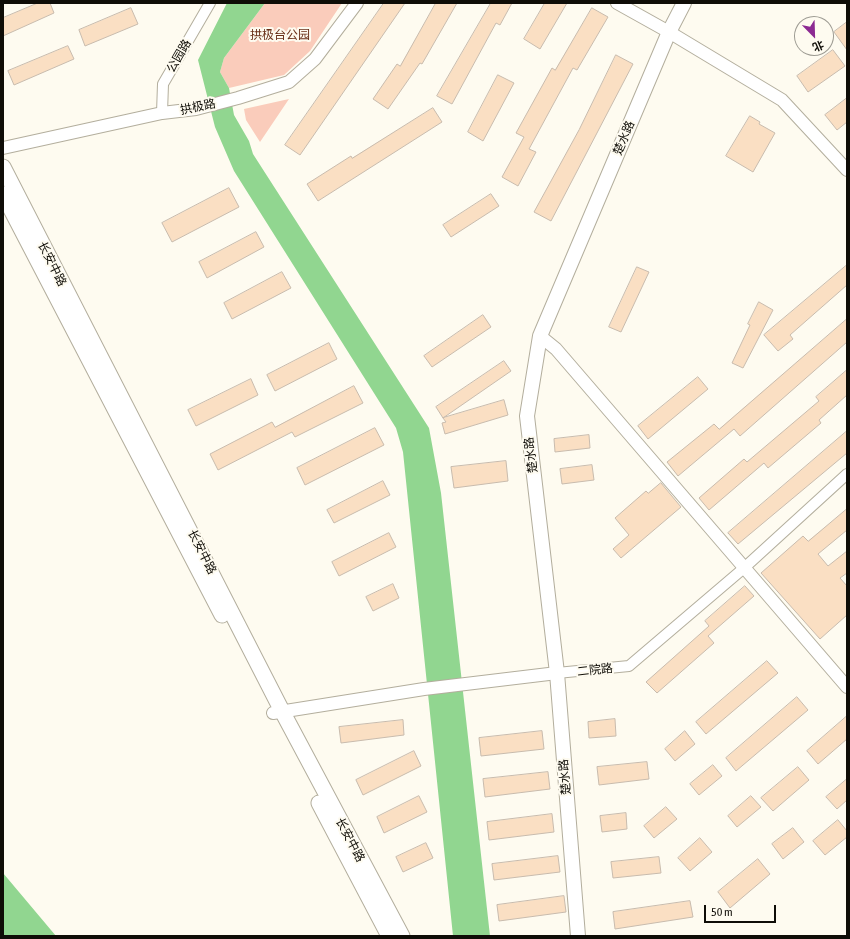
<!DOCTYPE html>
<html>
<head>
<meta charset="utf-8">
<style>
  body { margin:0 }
  #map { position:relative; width:850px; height:939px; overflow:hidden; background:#fefbf0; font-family:"Asap Condensed","Noto Sans SC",sans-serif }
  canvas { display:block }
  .frame { position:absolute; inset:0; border:4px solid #0f0d07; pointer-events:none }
  .north { position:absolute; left:794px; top:16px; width:40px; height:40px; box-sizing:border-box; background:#fefbf0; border:1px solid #9e9c93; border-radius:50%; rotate:157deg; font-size:11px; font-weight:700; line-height:16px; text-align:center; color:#0f0d07 }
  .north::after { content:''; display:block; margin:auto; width:14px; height:18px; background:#8c2a92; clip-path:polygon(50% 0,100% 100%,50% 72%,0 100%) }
  .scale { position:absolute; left:704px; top:905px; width:72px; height:18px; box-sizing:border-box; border:2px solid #0f0d07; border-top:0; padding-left:5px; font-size:12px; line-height:14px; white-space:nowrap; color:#0f0d07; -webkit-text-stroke:3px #fefbf0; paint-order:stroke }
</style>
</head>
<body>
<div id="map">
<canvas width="850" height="939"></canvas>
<div class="frame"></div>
<div class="north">北</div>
<div class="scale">50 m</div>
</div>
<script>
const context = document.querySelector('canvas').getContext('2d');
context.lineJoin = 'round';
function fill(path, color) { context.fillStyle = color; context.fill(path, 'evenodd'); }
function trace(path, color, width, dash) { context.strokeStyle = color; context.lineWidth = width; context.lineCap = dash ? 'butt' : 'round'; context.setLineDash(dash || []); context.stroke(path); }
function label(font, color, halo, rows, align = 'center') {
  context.font = font + ' "Asap Condensed","Noto Sans SC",sans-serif'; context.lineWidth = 4; context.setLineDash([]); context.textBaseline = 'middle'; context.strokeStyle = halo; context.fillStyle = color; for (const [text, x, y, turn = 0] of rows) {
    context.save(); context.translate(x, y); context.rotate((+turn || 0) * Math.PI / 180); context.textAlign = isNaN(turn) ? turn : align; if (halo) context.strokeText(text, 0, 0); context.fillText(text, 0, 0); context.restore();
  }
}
fill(new Path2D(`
  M265,3H342L310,51L284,75L229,88L220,72L224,58Z
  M289,99L260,142L246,120L244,109Z`), '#faccbb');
fill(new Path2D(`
  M227,3H265L224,58L220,72L229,88L234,115L249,141L253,154L429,428L441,493L490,936H453L403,452L396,428L234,171L215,127L198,60Z
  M3,873L56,936H3Z`), '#91d690');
const building = new Path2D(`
  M38,3H50L54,13L3,36V18Z
  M384,3H405L300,155L285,145Z
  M436,3H457L422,64L420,63L388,109L373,99L397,64L400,66Z
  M491,3H512L500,25L496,23L452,104L437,96Z
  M545,3H567L540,49L524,39Z
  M131,8L138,24L85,46L79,30Z
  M592,8L608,17L577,70L573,68L529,149L536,152L518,186L502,177L524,137L516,133L552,68L555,70Z
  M847,22V50L834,32Z
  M68,46L74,59L14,85L8,71Z
  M833,50L845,66L808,92L797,76Z
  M616,55L633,64L551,221L534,212L579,130Z
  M498,75L514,83L483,141L468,132Z
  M847,98V122L837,130L825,115Z
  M433,108L442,122L318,201L307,184L351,156L352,158Z
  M750,116L760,122L759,124L775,133L753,172L726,156Z
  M229,188L239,207L172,242L162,223Z
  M491,194L499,206L451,237L443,225Z
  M256,232L264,247L207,278L199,262Z
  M847,265V285L790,335L793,339L778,351L764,335Z
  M637,267L649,272L621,332L609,327Z
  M282,272L291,288L232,319L224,303Z
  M759,302L773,310L743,368L732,363L750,325L748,324Z
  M483,315L491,327L432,367L424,356Z
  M847,319V342L740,436L734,429L678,476L667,462L714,424L719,429Z
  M329,343L337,359L275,391L267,375Z
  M504,361L511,371L443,418L436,407Z
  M847,370V395L819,420L821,423L768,468L764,463L709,510L699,498L744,459L747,462L819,401L816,397Z
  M698,377L708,389L648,439L638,426Z
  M251,379L258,395L196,426L188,410Z
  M354,386L363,403L295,437L292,432L218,470L210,454L272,422L275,427Z
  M504,400L508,415L445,434L442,423L446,422L443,418Z
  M375,428L384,445L305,485L297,468Z
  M847,431V453L738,544L728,533Z
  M589,435L590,448L555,452L554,439Z
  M506,461L508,481L454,488L451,467Z
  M592,465L594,480L562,484L560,469Z
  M383,481L390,495L334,523L327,510Z
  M661,483L681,507L621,558L613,549L629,535L615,518L646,491L648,493Z
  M847,509V530L818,554L828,566L847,551V573L840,578L847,586V615L820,639L761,573L803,536L808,541Z
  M389,533L396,547L339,576L332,562Z
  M393,584L399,598L373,611L366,597Z
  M745,586L754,596L708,636L714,643L657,693L646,682L709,626L705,621Z
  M767,661L778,673L706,734L696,722Z
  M797,697L808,710L736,771L726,758Z
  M847,716V739L818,764L807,751Z
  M615,719L616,736L589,738L588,722Z
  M403,720L404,735L341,743L339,727Z
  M542,731L544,749L481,756L479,738Z
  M685,731L695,744L675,761L665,749Z
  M414,751L421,766L363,795L356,780Z
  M647,762L649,779L599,785L597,767Z
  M713,765L722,776L699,795L690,784Z
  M798,767L809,780L773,811L761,798Z
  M548,772L550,789L485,797L483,779Z
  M847,779V800L837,809L826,797Z
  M419,796L427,812L384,833L377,817Z
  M751,796L761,807L737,827L728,816Z
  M666,807L677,819L654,838L644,826Z
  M626,813L627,829L602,832L600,816Z
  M552,814L554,832L489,840L487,822Z
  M838,820L847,831V837L825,855L813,841Z
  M793,828L804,842L783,859L772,844Z
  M700,838L712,852L690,871L678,858Z
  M426,843L433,858L403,872L396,857Z
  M558,856L560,872L494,880L492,864Z
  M659,857L661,873L613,878L611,862Z
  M758,859L770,874L730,908L718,892Z
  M564,896L566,912L499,921L497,905Z
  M690,901L693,917L615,929L613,912Z`);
fill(building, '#fadfc3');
trace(building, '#c8bbad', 1);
const minor = new Path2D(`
  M162,113L163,84L210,3
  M557,673L629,666L744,568L847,474`);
const tertiary = new Path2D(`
  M617,3L669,32L782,100L847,170
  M3,148L162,113L196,109L238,98L289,82L315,59L357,3
  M540,336L556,349L847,687
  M273,713L424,689L557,673`);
const secondary = new Path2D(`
  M578,936L557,673L527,416L540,336L669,32L684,3`);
const primary = new Path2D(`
  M3,167L282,711L402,936
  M3,194L222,615
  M319,803L389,936`);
trace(minor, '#b3ae9d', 12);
trace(tertiary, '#b3ae9d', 14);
trace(secondary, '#b3ae9d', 16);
trace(primary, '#b3ae9d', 17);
trace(minor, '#fff', 10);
trace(tertiary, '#fff', 12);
trace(secondary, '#fff', 14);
trace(primary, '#fff', 15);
label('12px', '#682f17', '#fefbf0', [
  ["拱极台公园",280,35]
]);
label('12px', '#0f0d07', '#fefbf0', [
  ["公园路",179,56,-60],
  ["拱极路",198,107,-11],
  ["楚水路",624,138,-67],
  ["长安中路",52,264,63],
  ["楚水路",531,455,-97],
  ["长安中路",202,552,63],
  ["二院路",595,670,-6],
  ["楚水路",565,777,-95],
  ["长安中路",350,840,62]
]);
</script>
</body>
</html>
